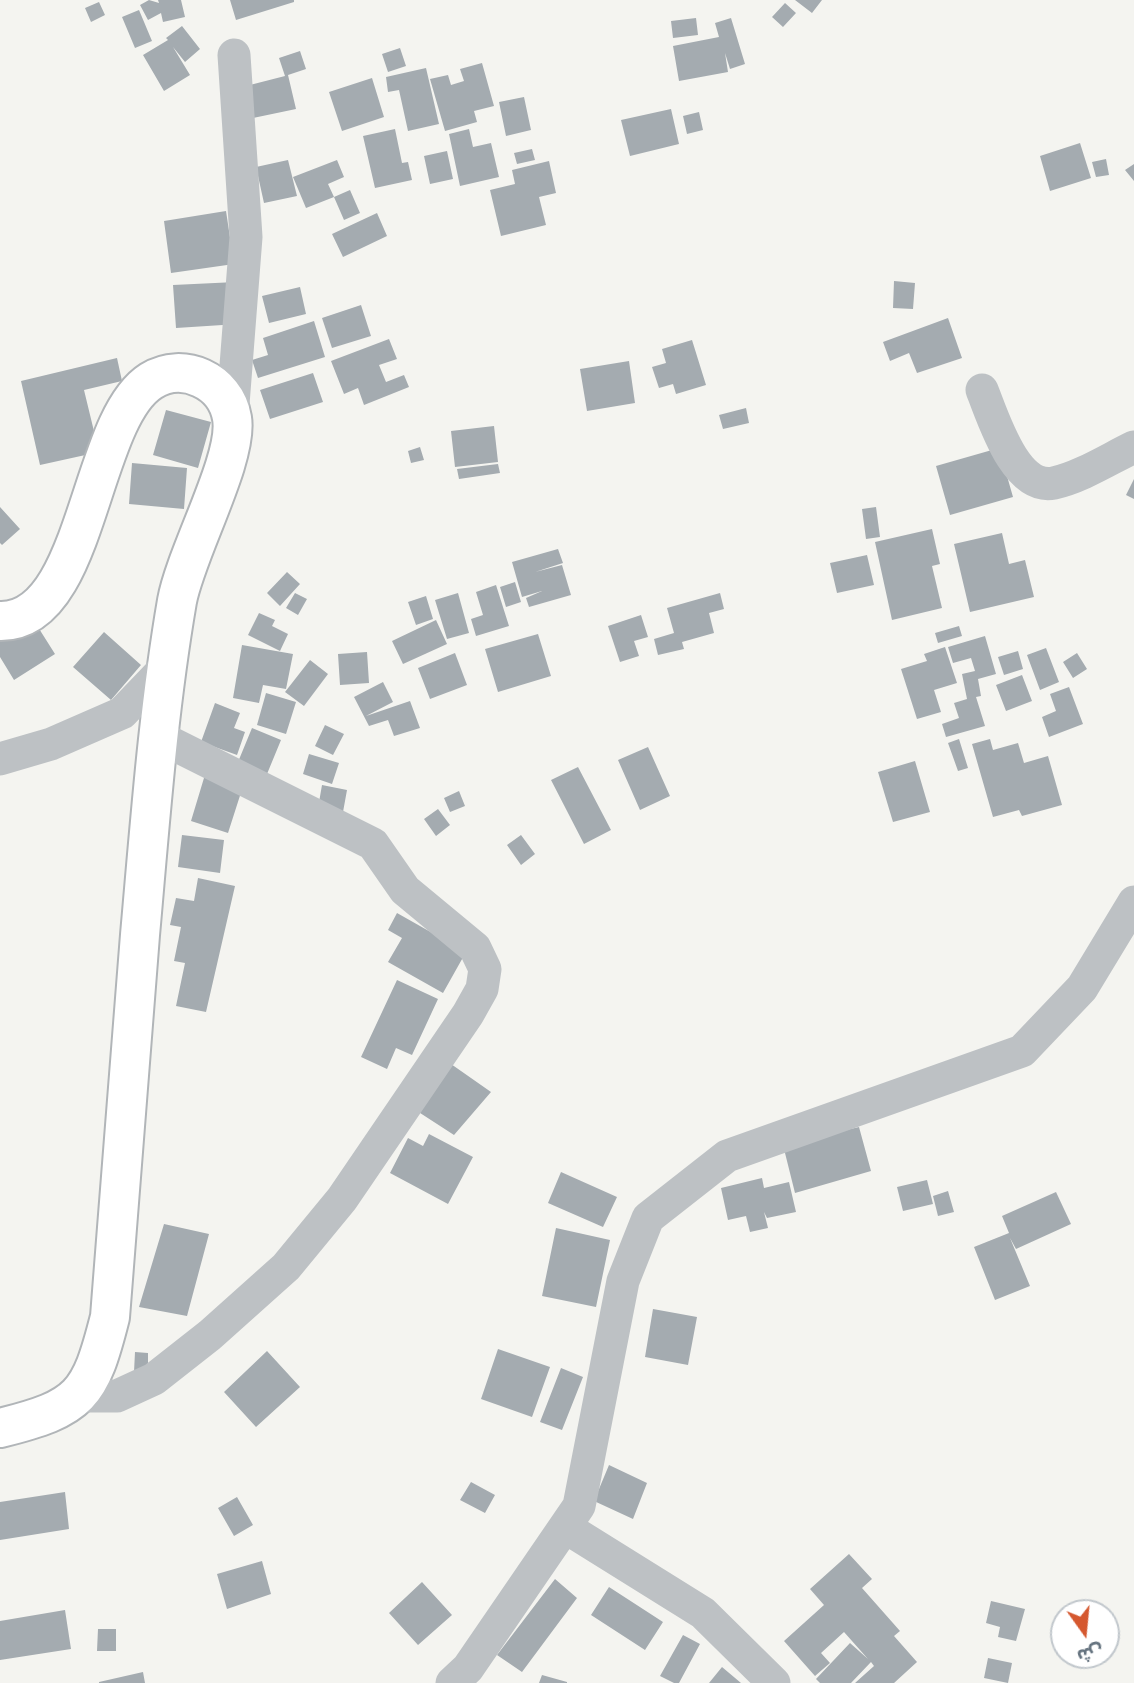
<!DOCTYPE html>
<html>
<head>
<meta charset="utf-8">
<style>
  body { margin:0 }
  #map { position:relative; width:1134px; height:1683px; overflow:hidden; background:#f4f4f0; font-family:"Sofia Sans Condensed","Noto Sans Arabic",sans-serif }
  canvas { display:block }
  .north { position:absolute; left:1050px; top:1599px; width:70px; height:70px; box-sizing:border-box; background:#fff; border:2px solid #c1c7cc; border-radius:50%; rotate:165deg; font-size:19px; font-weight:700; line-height:28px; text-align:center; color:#65737f }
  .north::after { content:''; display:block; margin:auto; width:24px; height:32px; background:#d5582f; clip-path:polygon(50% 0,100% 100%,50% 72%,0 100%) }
</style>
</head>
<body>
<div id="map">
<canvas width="1134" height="1683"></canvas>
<div class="north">ش</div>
</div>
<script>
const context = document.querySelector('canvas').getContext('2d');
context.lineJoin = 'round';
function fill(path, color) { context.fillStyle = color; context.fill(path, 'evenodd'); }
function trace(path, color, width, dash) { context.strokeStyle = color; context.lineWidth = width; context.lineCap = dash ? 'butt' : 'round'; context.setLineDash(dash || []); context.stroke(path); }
fill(new Path2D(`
  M149,0L159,3L158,0H181L185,17L163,22L161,13L148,20L140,5Z
  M230,0H294V2L236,20Z
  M795,0H822L812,13Z
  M99,2L105,15L91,22L85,8Z
  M785,3L796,13L783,27L772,17Z
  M139,10L152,41L135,48L122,17Z
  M696,18L698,35L673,38L671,21Z
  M731,18L745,64L730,69L725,53L728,72L679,81L673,46L719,37L715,23Z
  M182,26L200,49L185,62L173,47L190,75L164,91L143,55L168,40L166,38Z
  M400,48L406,66L388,72L382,54Z
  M300,51L306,69L288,75L296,109L253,118L246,86L285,76L279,58Z
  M482,63L494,106L474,111L477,122L445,131L430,79L448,75L451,85L464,81L460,69Z
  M426,68L439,124L408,131L399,90L388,92L386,77Z
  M372,78L384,117L342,131L329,92Z
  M524,97L531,130L506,136L499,102Z
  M671,109L679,144L630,156L621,120Z
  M699,112L703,130L687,134L683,116Z
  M395,129L402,163L408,162L412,180L375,188L363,136Z
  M469,129L473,147L491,143L499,177L460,186L449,134Z
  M1080,143L1091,178L1050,191L1040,156Z
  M532,149L535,160L517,164L514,153Z
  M447,151L453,179L430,184L424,156Z
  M1106,159L1109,175L1096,177L1092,162Z
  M288,160L297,196L264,203L256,167Z
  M337,160L344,177L328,184L334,197L306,208L293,177Z
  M549,161L556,193L539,197L546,225L501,236L490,190L515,184L512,170Z
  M1134,164V181L1125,170Z
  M350,190L360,213L344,220L334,197Z
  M226,211L234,264L171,273L164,221Z
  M377,213L387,236L343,257L332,234Z
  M894,281L915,283L913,309L893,308Z
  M236,282L238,324L176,328L173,285Z
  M300,287L306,314L269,323L262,296Z
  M361,305L371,336L332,348L322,318Z
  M948,318L962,358L917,373L909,353L890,361L883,342Z
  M314,321L325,357L258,378L252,360L268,355L263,338Z
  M389,339L397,359L379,365L386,382L404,375L409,387L364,405L358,388L344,394L331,361Z
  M692,340L706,385L676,394L673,384L659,388L652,367L666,363L662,349Z
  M117,358L122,381L84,390L99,452L40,465L21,381Z
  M629,361L635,403L587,411L580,369Z
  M313,373L323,402L270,419L260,390Z
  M746,408L749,423L723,429L719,415Z
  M166,410L211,422L198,468L153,455Z
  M494,426L498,462L455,467L451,431Z
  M420,447L424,460L411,463L408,451Z
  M999,448L1013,497L950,515L936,466Z
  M132,463L187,468L184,509L129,504Z
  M498,464L500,473L459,479L457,469Z
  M1134,479V499L1126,495Z
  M0,507L20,529L2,545L0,543Z
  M876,507L880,537L866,539L862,509Z
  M932,529L940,564L932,566L942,608L892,620L875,542Z
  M1002,533L1009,564L1025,560L1034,597L970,612L954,544Z
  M558,549L563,563L535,572L562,565L571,595L529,607L526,598L542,591L522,597L512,562Z
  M867,555L874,585L837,593L830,563Z
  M287,572L300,584L280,606L267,593Z
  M515,582L521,602L506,607L500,587Z
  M496,585L509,626L476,636L471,619L483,615L476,592Z
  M295,593L307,599L298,615L286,608Z
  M458,593L469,633L447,639L435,600Z
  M720,593L724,609L709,613L714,633L682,642L684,649L658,655L654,639L674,633L667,608Z
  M426,596L433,619L416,625L408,602Z
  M259,613L275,620L272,626L288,634L280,651L248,635Z
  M641,615L648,637L634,641L639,656L620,662L608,626Z
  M31,616L55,654L14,680L0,657V636Z
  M436,620L447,644L403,664L392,641Z
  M959,626L962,636L938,643L935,633Z
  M104,632L141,665L111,700L73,667Z
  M538,634L551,676L498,692L485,649Z
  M985,636L996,674L978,679L981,696L976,697L985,726L946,737L942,724L959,718L954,703L967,699L962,674L975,671L971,658L953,663L948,647Z
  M242,645L293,654L286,689L263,685L259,703L233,698Z
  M945,647L957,683L934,690L941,712L917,719L901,669L927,661L924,654Z
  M1046,648L1059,682L1040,690L1027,655Z
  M1018,651L1023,669L1004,675L998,657Z
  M367,652L369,683L340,685L338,654Z
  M455,653L467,685L430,699L418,668Z
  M1077,653L1087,669L1073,678L1063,662Z
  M310,660L328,674L304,706L285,692Z
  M1022,675L1032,701L1006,711L996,685Z
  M383,682L393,702L366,716L410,701L420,728L394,736L388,720L369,726L354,697Z
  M1069,687L1083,724L1049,737L1042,717L1056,711L1050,694Z
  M266,693L296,702L286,734L257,725Z
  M215,703L240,713L234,728L245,732L237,755L201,742Z
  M325,725L344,734L333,755L315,746Z
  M252,728L281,740L267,774L238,762Z
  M959,739L968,768L958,771L948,743Z
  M990,739L993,750L1018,743L1024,763L1048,756L1062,805L1022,816L1019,810L993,817L972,744Z
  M648,747L670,796L640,810L618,760Z
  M309,754L339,763L332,784L303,774Z
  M915,761L930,812L893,822L878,772Z
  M578,767L611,830L584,844L551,780Z
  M207,768L245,780L228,833L191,821Z
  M322,785L347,790L343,812L318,808Z
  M459,791L465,806L450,812L444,798Z
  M438,809L450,825L436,836L424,819Z
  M182,835L224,840L220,873L178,867Z
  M521,835L535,854L521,865L507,845Z
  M198,878L235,886L206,1012L176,1006L185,963L174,961L181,927L170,925L176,898L194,901Z
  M397,913L466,952L443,993L388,962L402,938L388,930Z
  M397,980L438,999L412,1055L396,1048L387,1069L361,1057Z
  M451,1064L491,1092L454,1135L417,1111Z
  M859,1127L871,1171L795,1193L783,1145Z
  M429,1134L473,1157L448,1204L390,1173L408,1138L423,1146Z
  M561,1172L617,1197L603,1227L548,1203Z
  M762,1178L764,1188L789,1182L796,1212L767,1218L764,1212L768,1228L750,1232L746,1216L728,1220L721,1188Z
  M927,1180L933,1204L903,1211L897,1187Z
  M948,1191L954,1212L938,1216L933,1196Z
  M1056,1192L1071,1224L1016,1249L1010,1238L1030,1286L995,1300L974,1247L1009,1233L1002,1216Z
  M164,1224L209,1234L187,1316L139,1307Z
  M556,1228L610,1240L596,1307L542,1296Z
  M653,1309L697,1317L688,1365L645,1357Z
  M498,1349L550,1367L532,1417L481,1399Z
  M267,1351L300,1387L256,1427L224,1392Z
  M135,1352L148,1353V1373L134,1372Z
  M561,1368L583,1377L562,1430L540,1422Z
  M609,1465L647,1483L633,1519L594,1501Z
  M471,1482L495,1495L485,1513L460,1500Z
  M65,1492L69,1529L0,1540V1502Z
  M237,1497L253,1525L234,1536L218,1508Z
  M849,1554L872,1579L862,1588L900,1631L894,1636L917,1662L894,1683H855L874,1666L871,1662L851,1683H820L816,1679L850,1643L868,1659L844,1632L821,1653L830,1663L815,1676L784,1641L824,1605L810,1589Z
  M262,1561L271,1594L227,1609L217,1574Z
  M555,1579L577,1598L522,1672L497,1655Z
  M422,1582L452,1615L418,1645L389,1613Z
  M609,1587L663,1622L645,1650L591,1615Z
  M991,1601L1025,1609L1016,1641L998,1637L1000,1627L986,1623Z
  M65,1610L71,1649L0,1660V1621Z
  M98,1629H116V1651H97Z
  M683,1635L700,1644L679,1683H674L660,1676Z
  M988,1658L1012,1663L1008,1683L984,1678Z
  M722,1667L741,1683H709Z
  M143,1672L145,1683H99V1682Z
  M542,1675L567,1682V1683H539Z`), '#a4abb0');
const major = new Path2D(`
  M0,621C89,623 88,421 151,381C183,361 226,381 232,418C239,458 186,552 177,601C158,711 150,823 140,935C130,1062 119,1189 110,1317C90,1396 81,1408 0,1428`);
trace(major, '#b1b5b8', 42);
trace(new Path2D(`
  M982,390C993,417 1015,491 1054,483C1081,477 1109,459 1134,447
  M232,417L246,237L234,55
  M0,759L51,744L122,713L168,665
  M80,1396H117L154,1379L210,1335L286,1267L342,1199L468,1014L482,989L485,969L475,948L405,890L373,844L157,736
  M565,1527L703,1613L774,1683
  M452,1683L468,1668L579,1506L623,1281L648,1218L727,1156L1022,1051L1082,988L1134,902`), '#bdc1c4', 33);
trace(major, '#fff', 38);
</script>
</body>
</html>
